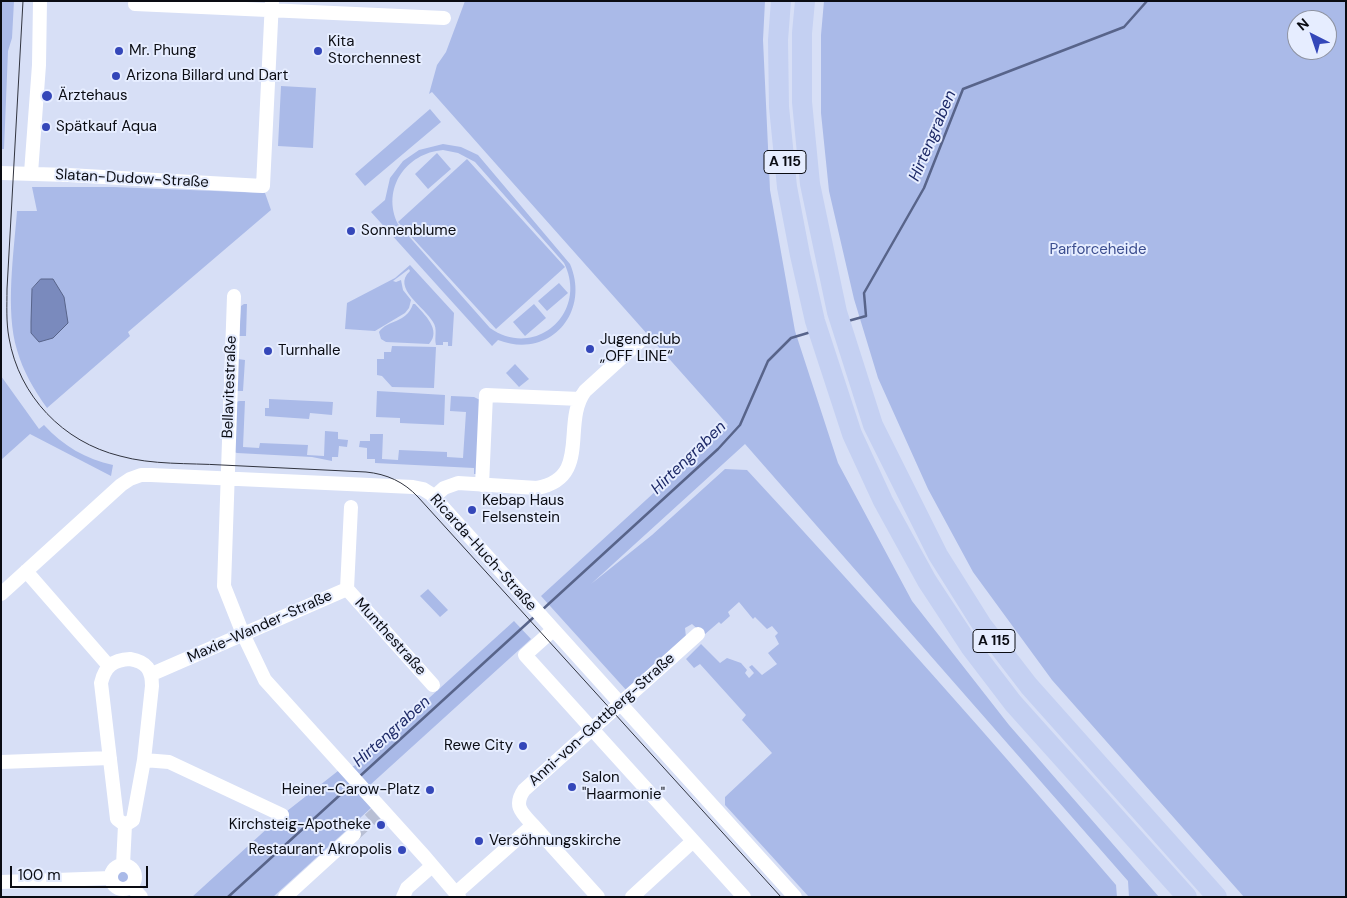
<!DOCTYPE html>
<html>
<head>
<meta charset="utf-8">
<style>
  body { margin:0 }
  #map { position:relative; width:1347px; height:898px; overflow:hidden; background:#d7dff6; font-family:"DM Sans",sans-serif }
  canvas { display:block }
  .frame { position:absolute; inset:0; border:2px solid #0a0c13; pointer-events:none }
  .north { position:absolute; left:1287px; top:10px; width:50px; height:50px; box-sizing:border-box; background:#e6edff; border:1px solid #8e93a1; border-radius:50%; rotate:319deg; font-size:14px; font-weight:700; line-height:20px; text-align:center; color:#0a0c13 }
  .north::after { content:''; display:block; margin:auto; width:18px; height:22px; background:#3447b9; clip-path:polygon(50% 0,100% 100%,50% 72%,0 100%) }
  .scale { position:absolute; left:10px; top:866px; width:138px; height:22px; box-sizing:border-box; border:2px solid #0a0c13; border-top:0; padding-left:6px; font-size:15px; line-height:18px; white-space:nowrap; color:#0a0c13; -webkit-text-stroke:4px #e6edff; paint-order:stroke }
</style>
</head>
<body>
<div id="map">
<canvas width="1347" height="898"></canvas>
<div class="frame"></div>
<div class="north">N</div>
<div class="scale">100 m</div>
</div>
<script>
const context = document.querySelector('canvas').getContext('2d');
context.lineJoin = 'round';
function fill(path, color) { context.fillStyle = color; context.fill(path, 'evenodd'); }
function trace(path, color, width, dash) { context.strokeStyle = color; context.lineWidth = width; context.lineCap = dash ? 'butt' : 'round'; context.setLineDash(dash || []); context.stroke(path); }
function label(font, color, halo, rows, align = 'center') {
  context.font = font + ' "DM Sans",sans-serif'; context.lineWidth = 4; context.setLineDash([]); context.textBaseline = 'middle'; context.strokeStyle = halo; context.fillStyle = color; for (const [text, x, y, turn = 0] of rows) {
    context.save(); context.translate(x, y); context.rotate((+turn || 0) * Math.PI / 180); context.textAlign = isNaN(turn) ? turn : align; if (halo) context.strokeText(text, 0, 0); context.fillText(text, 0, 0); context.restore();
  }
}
fill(new Path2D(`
  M1,1H14L12,38L8,51L4,149H1Z
  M465,1H765L763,40L770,190L795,331L838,463L912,601L1009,725L1159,897H1129L1128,881L745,444L591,584L652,535L725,469L747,470C872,605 995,744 1116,885L1117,897H809L725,805V797L772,753L742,720L746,715L700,664L694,668L686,659L701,644L720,663L727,658L741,663L747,670L745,673L749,678L754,673L749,667L752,665L762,675L777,664L768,653L779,644L775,636L778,633L772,626L767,629L755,617L753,619L739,602L728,612L730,616L721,624L719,622L704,635L692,624L685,628L686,637L627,691L541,596L728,425L432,92L429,94L437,65L446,52Z
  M824,1H1346V897H1244L1052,680L973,572L928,489L878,378L854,299L829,191L821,113V35ZM1297,20H1327V50H1297Z
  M281,86L316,88L313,148L278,146Z
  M430,109L441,122L365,186L355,174Z
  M443,144L461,147L478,155L570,264C591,313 549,360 498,340L492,346L371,212L385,200L390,178L403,161L419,150ZM443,150L458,153L475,162L564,263C589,313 535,360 490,328L398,224C381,189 406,153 443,150Z
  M437,153L451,169L428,189L415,174Z
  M467,159L565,267L496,329L398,222Z
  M32,187H114L265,193L271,210L128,332L130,336L47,408C34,390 23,371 17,350C5,310 14,252 17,211H37Z
  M410,265L454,313L452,346H448V342H443V345H436C434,337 438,329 433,322C425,307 391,288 410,271L409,269L393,281L396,282L401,280L403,290L411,300L409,308L405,313L375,331L345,329L347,303L395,278Z
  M559,283L568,293L547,311L538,301Z
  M244,304H247L246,336H239L241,306Z
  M413,304H415C424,314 442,330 429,344L386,342L381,339L379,332C388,319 406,324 413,304Z
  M534,304L546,318L525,336L513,322Z
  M392,346L436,347L434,388L392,387L382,376L377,375V359H384V352H391Z
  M238,359L245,360L243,391H236Z
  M515,364L529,379L519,387L506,373Z
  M1,376L39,429L44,425C63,446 86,459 113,465L111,476L30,434L1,460Z
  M377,391L445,395L444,425L400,423V418L376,417Z
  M451,396L474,397L482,401L478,474H474V468L375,463V459H367V448L359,447L360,441H370V434H383L382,459L398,460L399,450L447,452V457L463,458L466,412L450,411Z
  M269,399L333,402L332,415L310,413L309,419L265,416V408H269Z
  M239,401H245L243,447L259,448L260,443L308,445L307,455L324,456L325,431L338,432V439L348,440L347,447L339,446L338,457H332V461L312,457L237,453L234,452L236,402Z
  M428,589L448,610L440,617L420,596Z
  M514,621L531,639L359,795L371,808L273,897H192L282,815L343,767L354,766Z
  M116 877a7 7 0 1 1 14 0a7 7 0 1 1-14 0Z`), '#aabae8');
const water = new Path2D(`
  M41,279H53L64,297L68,323L53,338L39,342L31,333V322L32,289Z`);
fill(water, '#7a8abd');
trace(water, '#58648a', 1);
trace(new Path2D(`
  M848,321L866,316L864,293L924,188L963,89L1124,27L1147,1
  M542,610L718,449L740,425L768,361L791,338L811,332
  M359,777L534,617
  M228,897L352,784`), '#58648a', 2.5);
trace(new Path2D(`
  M354,834L376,814`), '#b8bfd4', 14, [14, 7]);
trace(new Path2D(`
  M135,4L444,18
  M1,173L68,175L263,186L272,1
  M31,173L39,65L40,1
  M234,296L224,586L243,634L265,680L425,857L459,897
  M482,485L486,395L580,399
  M434,497L444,488L458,483L537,488C592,478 561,423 585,391L640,341
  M26,571L108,665
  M347,589L433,685
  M1,594L121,485L130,479L141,475H151L413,487L423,489L431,494L795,897
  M553,630L525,655L744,897
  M130,659C147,662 152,670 152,686L144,760L133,820L125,825L117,819L101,683C105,666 113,660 130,659Z
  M152,674L347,589L351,507
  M144,760L169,762L282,815
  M1,762L110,758
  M533,825L598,897
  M123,865L125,825
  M111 877a12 12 0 1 1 24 0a12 12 0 1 1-24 0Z
  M1,882L111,878
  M131,886L141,897
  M456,893L533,825C522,813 513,806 524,790L698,634
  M285,897L354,834
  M403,897L407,888L432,866
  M632,897L693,841`), '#fff', 14);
trace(new Path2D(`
  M781,1L778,40L779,107L787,187L800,255L815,321L852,434L883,501L927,581L971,648L1013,703L1187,897
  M805,1L802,33V102L810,184L837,312L873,425L938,555L982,625L1029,686L1217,897`), '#c4d0f2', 20);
trace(new Path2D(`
  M23,1L7,289C7,306 6,322 9,338C19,396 63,442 120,456C152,465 189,463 222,465C270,467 318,470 366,472C387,474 404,482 418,497L781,897`), '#31343f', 1);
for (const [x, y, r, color] of [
  [119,51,5,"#3447b9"],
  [318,51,5,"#3447b9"],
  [116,76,5,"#3447b9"],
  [47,96,6,"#3447b9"],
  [46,127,5,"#3447b9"],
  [351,231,5,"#3447b9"],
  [590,349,5,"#3447b9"],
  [268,351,5,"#3447b9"],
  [472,510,5,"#3447b9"],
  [523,746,5,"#3447b9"],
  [572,787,5,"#3447b9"],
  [430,790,5,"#3447b9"],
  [381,825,5,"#3447b9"],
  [479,841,5,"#3447b9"],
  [402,850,5,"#3447b9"]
]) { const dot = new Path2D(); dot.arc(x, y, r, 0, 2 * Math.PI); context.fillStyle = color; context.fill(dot); trace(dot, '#e6edff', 2); }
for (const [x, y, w] of [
  [785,162,42],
  [994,641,42]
]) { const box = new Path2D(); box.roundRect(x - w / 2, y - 11.5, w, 23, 4); context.fillStyle = '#e6edff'; context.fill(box); trace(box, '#0a0c13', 1); }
label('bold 14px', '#0a0c13', null, [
  ["A 115",785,162],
  ["A 115",994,641]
]);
label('15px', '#0a0c13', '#e6edff', [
  ["Kita",328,42],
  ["Storchennest",328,59],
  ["Mr. Phung",129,51],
  ["Arizona Billard und Dart",126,76],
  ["Ärztehaus",58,96],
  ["Spätkauf Aqua",56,127],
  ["Sonnenblume",361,231],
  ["Jugendclub",600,340],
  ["„OFF LINE“",600,357],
  ["Turnhalle",278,351],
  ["Kebap Haus",482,501],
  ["Felsenstein",482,518],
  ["Rewe City",513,746,"right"],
  ["Salon",582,778],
  ["\"Haarmonie\"",582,795],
  ["Heiner-Carow-Platz",420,790,"right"],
  ["Kirchsteig-Apotheke",371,825,"right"],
  ["Versöhnungskirche",489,841],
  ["Restaurant Akropolis",392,850,"right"]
], 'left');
label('15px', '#0a0c13', '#e6edff', [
  ["Slatan-Dudow-Straße",132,179,3],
  ["Bellavitestraße",230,387,-88],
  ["Ricarda-Huch-Straße",483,553,48],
  ["Maxie-Wander-Straße",260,627,-24],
  ["Munthestraße",390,637,48],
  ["Anni-von-Gottberg-Straße",602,720,-42]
]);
label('15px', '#3c4e8f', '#e6edff', [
  ["Parforceheide",1098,250]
]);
label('italic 16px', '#1d2967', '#e6edff', [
  ["Hirtengraben",933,136,-67],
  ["Hirtengraben",689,458,-44],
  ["Hirtengraben",392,732,-42]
]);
</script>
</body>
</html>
